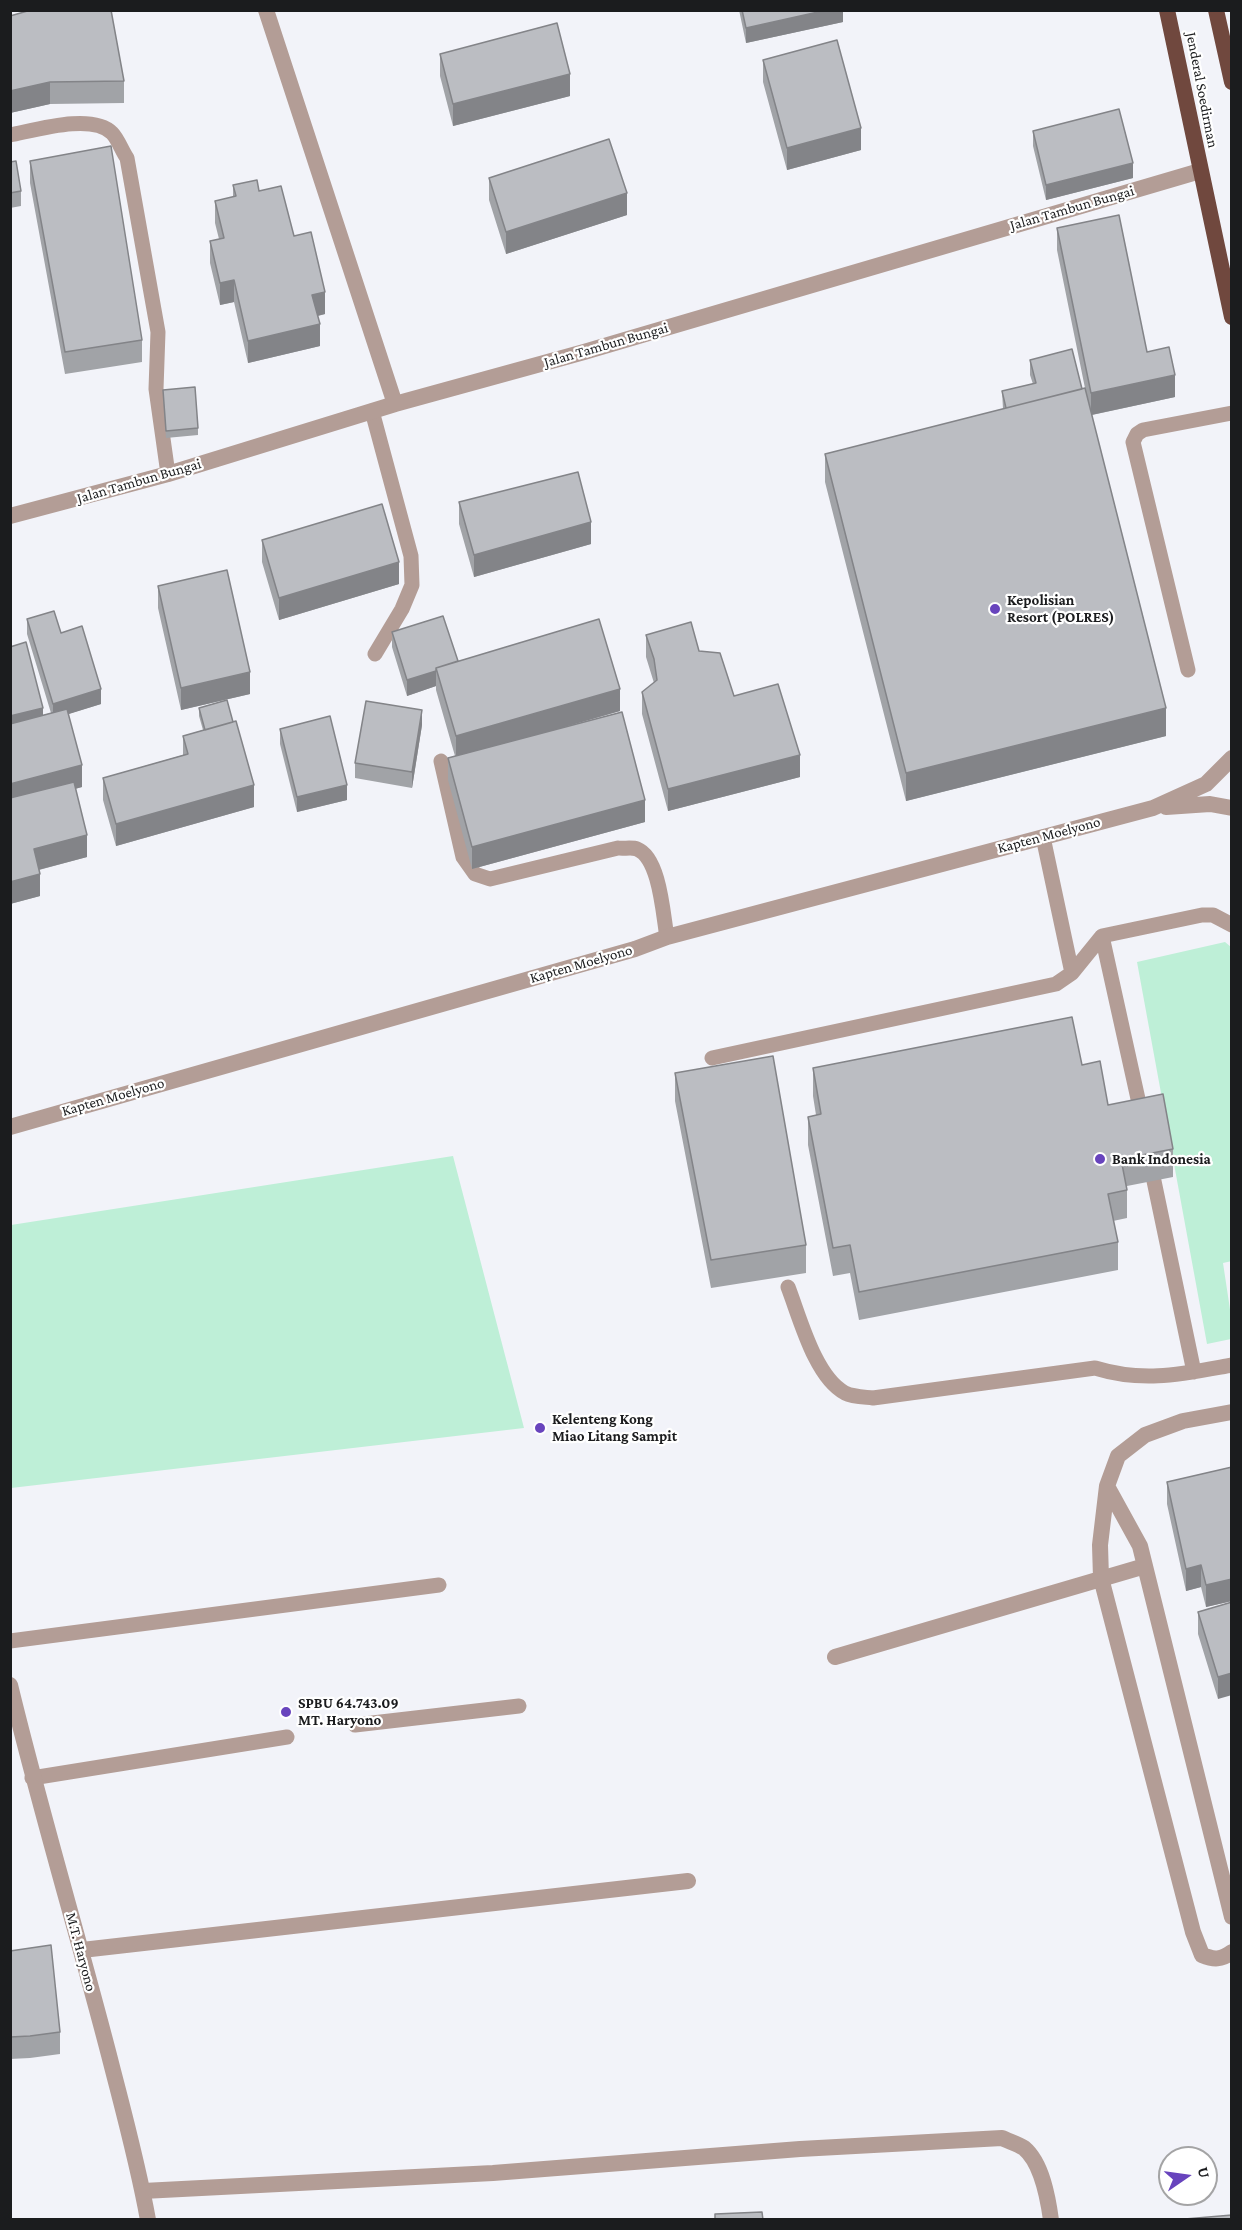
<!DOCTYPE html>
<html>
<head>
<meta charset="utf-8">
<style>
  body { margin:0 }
  #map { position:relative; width:1242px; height:2230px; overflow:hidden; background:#f2f3f9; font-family:"Crimson Pro",serif }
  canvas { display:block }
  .frame { position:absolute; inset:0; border:12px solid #1b1c1e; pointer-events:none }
  .north { position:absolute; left:1158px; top:2146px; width:60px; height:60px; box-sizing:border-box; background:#fff; border:2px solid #a4a4a5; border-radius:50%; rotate:77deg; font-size:16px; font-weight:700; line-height:24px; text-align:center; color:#1b1c1e }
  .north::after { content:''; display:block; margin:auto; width:21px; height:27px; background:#6844bd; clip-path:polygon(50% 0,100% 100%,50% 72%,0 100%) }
</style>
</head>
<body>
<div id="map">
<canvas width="1242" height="2230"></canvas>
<div class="frame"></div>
<div class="north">U</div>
</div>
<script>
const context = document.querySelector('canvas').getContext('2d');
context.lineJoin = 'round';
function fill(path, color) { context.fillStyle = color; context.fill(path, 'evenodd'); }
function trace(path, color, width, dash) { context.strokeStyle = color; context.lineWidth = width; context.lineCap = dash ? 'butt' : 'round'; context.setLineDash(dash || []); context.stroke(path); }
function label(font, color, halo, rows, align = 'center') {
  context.font = font + ' "Crimson Pro",serif'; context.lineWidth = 4.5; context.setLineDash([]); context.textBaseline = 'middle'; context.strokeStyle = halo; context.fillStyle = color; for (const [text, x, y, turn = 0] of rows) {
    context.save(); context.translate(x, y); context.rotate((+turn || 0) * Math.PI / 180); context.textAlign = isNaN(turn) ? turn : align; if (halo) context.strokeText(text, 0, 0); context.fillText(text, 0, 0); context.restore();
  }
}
fill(new Path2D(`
  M1225,942L1231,947L1232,1261L1223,1263L1231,1316V1339L1207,1344L1137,962Z
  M453,1156L524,1428L11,1488V1225Z`), '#beefd7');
trace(new Path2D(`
  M10,135C36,130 92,113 112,133C118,139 122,151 127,158L158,332L156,389L168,474
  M372,411L411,556L412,585L402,609L375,654
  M1188,670L1133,442L1137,434L1143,430L1232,413
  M441,761L463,857L475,874L490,879L618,848C623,849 632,847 637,849C660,858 663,915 667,937
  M1043,837L1072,973
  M1102,936L1142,1117
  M712,1058L1056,984L1072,973L1102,936L1202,915H1213L1232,925
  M1154,1181L1194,1372
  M788,1287C800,1318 815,1377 845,1393C853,1397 865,1397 873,1398L1095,1368C1144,1383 1182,1374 1232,1365
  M10,1641L439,1585
  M355,1725L519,1706
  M32,1778L287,1737`), '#b39d96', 15);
trace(new Path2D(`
  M266,10L395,404
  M10,516L168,474L395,404L584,352L1200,171
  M1232,1412L1183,1421L1145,1435L1118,1456L1107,1486L1100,1545L1101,1578L1193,1932L1202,1955C1214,1960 1221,1960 1232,1952
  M1107,1486L1140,1546L1232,1917
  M835,1657L1145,1566
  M82,1950L688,1881
  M143,2191L493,2173L800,2149L1002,2138C1008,2141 1018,2144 1024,2148C1042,2163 1048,2198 1051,2220`), '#b39d96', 16);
trace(new Path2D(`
  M1166,807L1210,804L1232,808
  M10,1127L635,949L667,937L1153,808L1206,784L1232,758
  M10,1685C40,1809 77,1932 109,2055C123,2110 138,2164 148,2220`), '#b39d96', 16);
trace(new Path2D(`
  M1167,10L1232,317
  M1216,10L1232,82`), '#70483e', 16);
fill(new Path2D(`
  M739,10H843V22L746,43Z
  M10,16L124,81V103L50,104L10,113Z
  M440,54L570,96L453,126L440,76Z
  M763,60L861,150L787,170L763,82Z
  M1033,131L1133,178L1046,200L1033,146Z
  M30,161L142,340V362L65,374L30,183Z
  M10,162L21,191V206L10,208Z
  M489,178L627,215L506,254L489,200Z
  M233,185L259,191L294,236L325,314L318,316L320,346L248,363L234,302L220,305L210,263V241L219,239L215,223V201L233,197Z
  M1057,228L1147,352L1175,397L1092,415L1166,736L906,801L825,482V454L1003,409L1002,391L1033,384L1030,375V360L1082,389L1087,398L1057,250Z
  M163,390L198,428V435L166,438Z
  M459,502L591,544L474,577L459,524Z
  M262,540L399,584L279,620L262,562Z
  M158,586L250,694L181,710L158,608Z
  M27,619L61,633L101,704L68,714L82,787L75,789L87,857L39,870L40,896L10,904V647L43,715L51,713L27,634Z
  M392,632L458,661L620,711L551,731L645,822L472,869L448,780V758L455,756L436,690V686L407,696L392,647Z
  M646,635L699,651L734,696L800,777L668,811L642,714V692L654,683L646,657Z
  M199,708L254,807L116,846L103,800V778L183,755V736L203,730L199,716Z
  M422,725L412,788L355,778V763Z
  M280,729L347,800L297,812L280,744Z
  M1082,1065L1108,1105L1173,1149V1177L1127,1186V1218L1113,1221L1118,1242V1270L859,1320L850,1273L833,1276L808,1145V1117L816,1115L813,1096V1068Z
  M675,1073L806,1245V1273L711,1288L675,1101Z
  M1232,1467V1601L1206,1607L1201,1587L1186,1591L1167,1504V1482Z
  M1232,1602L1218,1699L1198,1634V1612Z
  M10,1951L60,2032V2054L30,2058L10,2059Z`), '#a1a3a7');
fill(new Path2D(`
  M827,10H843V22L746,43V28Z
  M570,74V96L453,126V104Z
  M50,82V104L10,113V91Z
  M861,128V150L787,170V148Z
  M1133,163V178L1046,200V185Z
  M627,193V215L506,254V232Z
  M234,280V302L220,305V283Z
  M325,292V314L312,317V295Z
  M320,324V346L248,363V341Z
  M1175,375V397L1091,415V393Z
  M591,522V544L474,577V555Z
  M399,562V584L279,620V598Z
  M436,671V686L407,696V680Z
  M250,672V694L181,710V688Z
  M101,689V704L53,719V704Z
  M620,689V711L456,758V736Z
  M43,708V723L10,731V716Z
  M1166,708V736L906,801V773Z
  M422,710V725L412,788V772Z
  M800,755V777L668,811V789Z
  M82,765V787L10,806V784Z
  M254,785V807L116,846V824Z
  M347,785V800L297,812V797Z
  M645,800V822L472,869V847Z
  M87,835V857L34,871V849Z
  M40,874V896L10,904V882Z
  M1201,1565V1587L1186,1591V1569Z
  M1232,1579V1601L1206,1607V1585Z
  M1232,1673V1695L1218,1699V1677Z`), '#838488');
const building = new Path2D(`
  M31,10H111L124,81L50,82L10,91V16Z
  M742,10H827L746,28Z
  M557,23L570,74L453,104L440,54Z
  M837,40L861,128L787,148L763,60Z
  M1119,109L1133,163L1046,185L1033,131Z
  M609,139L627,193L506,232L489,178Z
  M111,146L142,340L65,352L30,161Z
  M16,161L21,191L10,193V162Z
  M257,180L259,191L281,186L294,236L311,232L325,292L312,295L320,324L248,341L234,280L220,283L210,241L224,238L215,201L236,196L233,185Z
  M1119,215L1147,352L1169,347L1175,375L1091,393L1057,228Z
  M1072,349L1082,389L1006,408L1002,391L1036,383L1030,360Z
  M195,387L198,428L166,431L163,390Z
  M1085,388L1166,708L906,773L825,454Z
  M578,472L591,522L474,555L459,502Z
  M382,504L399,562L279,598L262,540Z
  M227,570L250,672L181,688L158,586Z
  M54,611L61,633L82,626L101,689L53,704L27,619Z
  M443,616L458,661L436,668V671L407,680L392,632Z
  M599,619L620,689L456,736L436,668Z
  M691,622L699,651L720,653L734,696L778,684L800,755L668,789L642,692L657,680L654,659L646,635Z
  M26,642L43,708L10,716V647Z
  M227,700L233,722L205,730L199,708Z
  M366,701L422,710L412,772L355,763Z
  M67,709L82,765L10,784V724Z
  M622,712L645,800L472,847L448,758Z
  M330,716L347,785L297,797L280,729Z
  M236,721L254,785L116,824L103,778L188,754L183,736Z
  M74,782L87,835L34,849L40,874L10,882V798Z
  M1072,1017L1082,1065L1100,1061L1108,1105L1163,1094L1173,1149L1121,1159L1127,1190L1108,1194L1118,1242L859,1292L850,1245L833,1248L808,1117L821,1114L813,1068Z
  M773,1056L806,1245L711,1260L675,1073Z
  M1232,1467V1579L1206,1585L1201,1565L1186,1569L1167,1482Z
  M1232,1602V1673L1218,1677L1198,1612Z
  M51,1945L60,2032L30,2036L10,2037V1951Z
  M762,2212L763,2220H715V2214Z
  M1232,2215V2220H1173Z`);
fill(building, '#bbbdc2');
trace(building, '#838488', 1.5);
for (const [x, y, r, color] of [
  [995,609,6,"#6844bd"],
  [1100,1159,6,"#6844bd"],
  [540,1428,6,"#6844bd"],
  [286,1712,6,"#6844bd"]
]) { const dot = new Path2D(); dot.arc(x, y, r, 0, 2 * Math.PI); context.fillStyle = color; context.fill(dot); trace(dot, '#fff', 2); }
label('15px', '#1b1c1e', '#fff', [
  ["Jenderal Soedirman",1202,90,79],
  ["Jalan Tambun Bungai",1072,208,-16],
  ["Jalan Tambun Bungai",606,345,-16],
  ["Jalan Tambun Bungai",139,481,-16],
  ["Kapten Moelyono",1049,835,-15],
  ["Kapten Moelyono",581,964,-16],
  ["Kapten Moelyono",113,1097,-16],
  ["M.T. Haryono",81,1952,75]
]);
label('bold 15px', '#1b1c1e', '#fff', [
  ["Kepolisian",1007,600],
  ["Resort (POLRES)",1007,617],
  ["Bank Indonesia",1112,1159],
  ["Kelenteng Kong",552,1419],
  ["Miao Litang Sampit",552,1436],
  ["SPBU 64.743.09",298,1703],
  ["MT. Haryono",298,1720]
], 'left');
</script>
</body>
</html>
